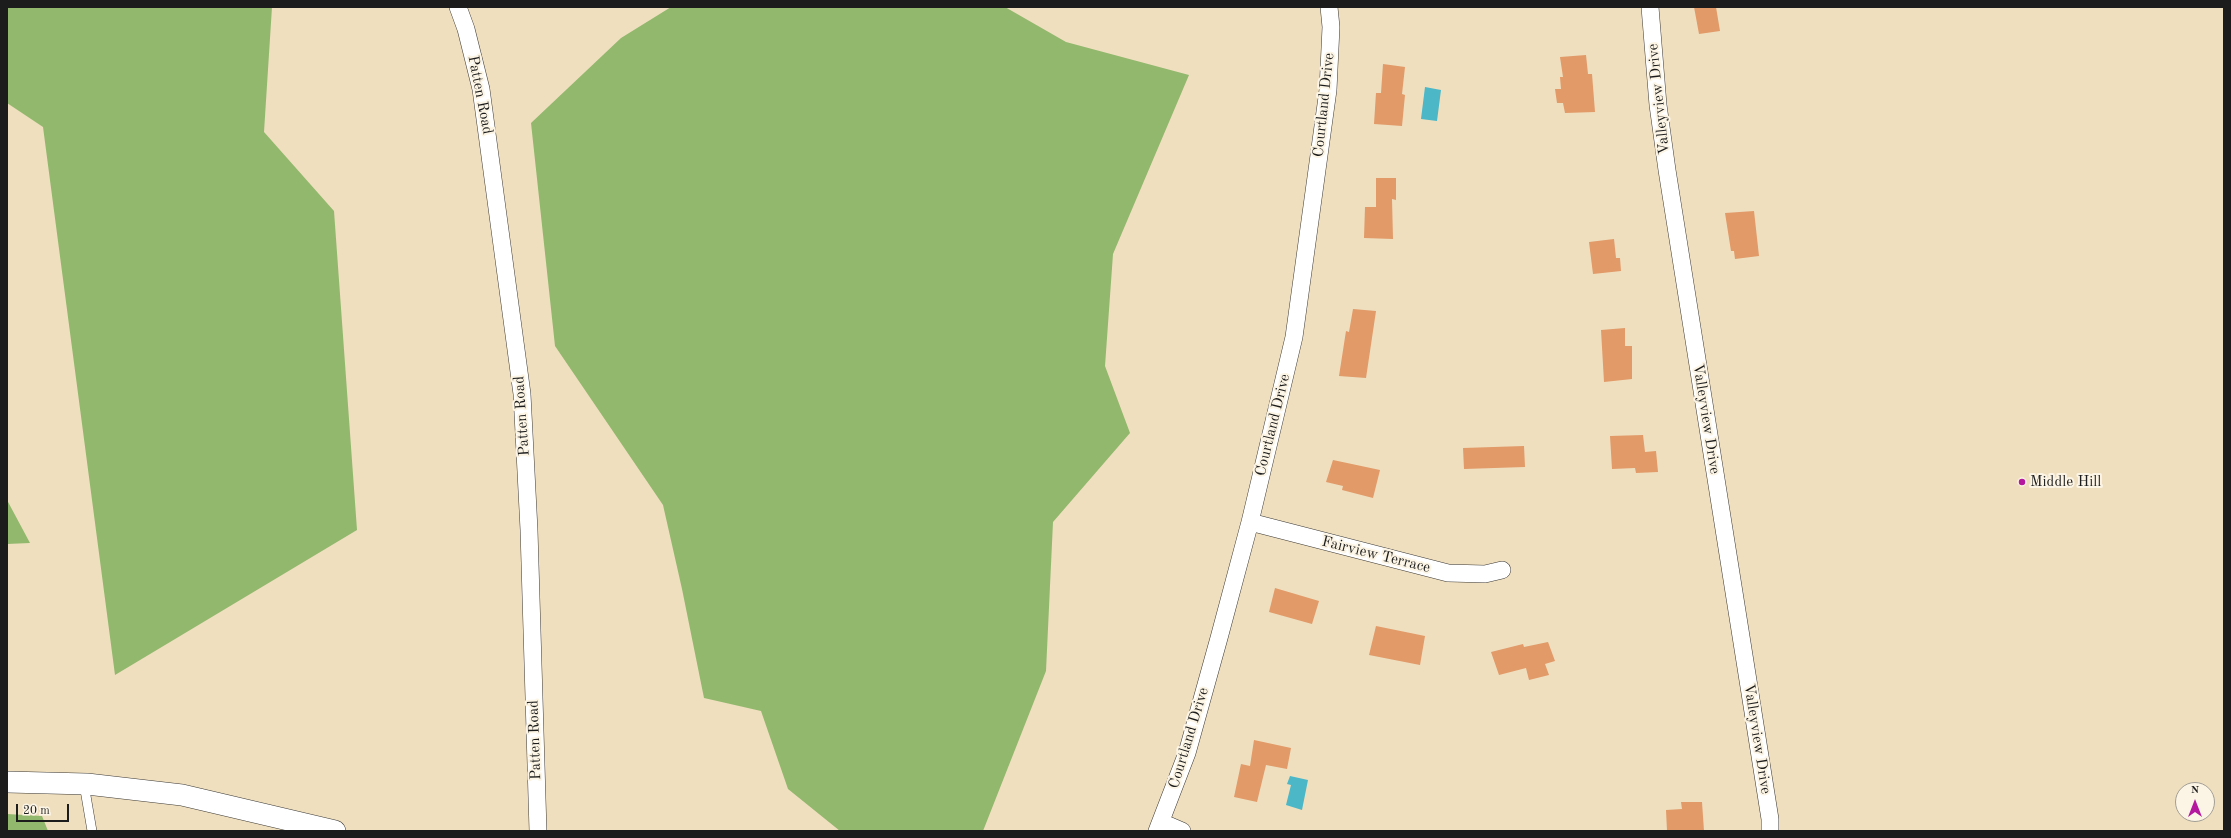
<!DOCTYPE html>
<html>
<head>
<meta charset="utf-8">
<style>
	body { margin:0 }
	#map { position:relative; width:2231px; height:838px; overflow:hidden; background:#efdfbf; font-family:"Old Standard TT",serif }
	canvas { display:block }
	.frame { position:absolute; inset:0; border:8px solid #1c1c1c; pointer-events:none }
	.north { position:absolute; left:2175px; top:782px; width:40px; height:40px; box-sizing:border-box; background:#fcf5e5; border:1px solid #a29e95; border-radius:50%; rotate:0deg; font-size:11px; font-weight:700; line-height:16px; text-align:center; color:#1c1c1c }
	.north::after { content:''; display:block; margin:auto; width:14px; height:18px; background:#b5179e; clip-path:polygon(50% 0,100% 100%,50% 72%,0 100%) }
	.scale { position:absolute; left:16px; top:804px; width:53px; height:18px; box-sizing:border-box; border:2px solid #1c1c1c; border-top:0; padding-left:5px; font-size:12px; line-height:14px; white-space:nowrap; color:#1c1c1c; -webkit-text-stroke:3px #fcf5e5; paint-order:stroke }
</style>
</head>
<body>
<div id="map">
<canvas width="2231" height="838"></canvas>
<div class="frame"></div>
<div class="north">N</div>
<div class="scale">20 m</div>
</div>
<script>
const c = document.querySelector('canvas').getContext('2d');
c.lineJoin = 'round';
function paint(path, color) {
  c.fillStyle = color;
  c.fill(path, 'evenodd');
}
function trace(path, color, width, dash) {
  c.strokeStyle = color;
  c.lineWidth = width;
  c.lineCap = dash ? 'butt' : 'round';
  c.setLineDash(dash || []);
  c.stroke(path);
}
function drawText(font, color, halo, rows, align = 'center') {
  c.font = font + ' "Old Standard TT",serif';
  c.lineWidth = 4;
  c.setLineDash([]);
  c.textBaseline = 'middle';
  c.strokeStyle = halo;
  c.fillStyle = color;
  for (const [text, x, y, turn = 0] of rows) {
    c.save();
    c.translate(x, y);
    c.rotate((+turn || 0) * Math.PI / 180);
    c.textAlign = isNaN(turn) ? turn : align;
    if (halo) c.strokeText(text, 0, 0);
    c.fillText(text, 0, 0);
    c.restore();
  }
}
const forest = new Path2D(`
	M7,7H272L264,132L334,211L357,530L115,675L43,127L7,103Z
	M671,7H1005L1066,42L1189,75L1113,254L1105,366L1130,433L1053,522L1046,671L983,831H840L788,789L761,711L704,698L682,589L663,505L555,346L531,123L621,38Z
	M7,500L30,543L7,544Z
	M7,814L42,816L48,831H7Z`);
const water = new Path2D(`
	M1425,87L1441,90L1437,121L1421,119Z
	M1290,776L1308,780L1302,810L1286,805L1291,785L1287,784Z`);
const building = new Path2D(`
	M1694,7H1716L1720,31L1699,34Z
	M1586,55L1588,74H1592L1595,112L1565,113L1563,103H1557L1555,89H1561L1560,77H1563L1560,57Z
	M1383,64L1405,67L1402,94L1405,95L1402,126L1374,124L1376,93H1381Z
	M1376,178H1396V200L1392,199L1393,239L1364,238L1365,207H1376Z
	M1754,211L1759,256L1735,259L1734,251H1731L1725,213Z
	M1614,239L1616,258H1620L1621,271L1593,274L1589,242Z
	M1353,309L1376,311L1366,378L1339,376L1346,331L1349,332Z
	M1625,328V346H1632V379L1604,382L1601,330Z
	M1643,435L1645,452L1656,451L1658,472L1636,473L1635,468L1612,469L1610,436Z
	M1524,446L1525,467L1464,469L1463,448Z
	M1333,460L1380,470L1373,498L1342,490L1343,486L1326,482Z
	M1275,588L1319,601L1312,624L1269,612Z
	M1376,626L1425,636L1420,665L1369,655Z
	M1548,642L1555,661L1545,664L1549,675L1529,680L1526,668L1499,675L1491,652L1523,644L1524,647Z
	M1254,740L1291,748L1287,769L1266,765L1257,802L1234,797L1241,764L1250,766Z
	M1681,802H1702L1704,831H1667L1666,810L1682,809Z`);
const service = new Path2D(`
	M84,784L92,831`);
const minor = new Path2D(`
	M458,7L466,29L481,89L522,394L529,530L538,831
	M1650,7L1658,105L1667,170L1770,819V831
	M1250,522L1448,573L1485,574L1502,570
	M1161,822L1182,831
	M1157,831L1187,753L1219,638L1250,522L1294,337L1328,90L1331,27L1329,7`);
const tertiary = new Path2D(`
	M7,782L87,784L182,795L335,831`);
const markers = [
	[2022,482,4,"#b5179e"]
];
const streetNames = [
	["Patten Road",480,95,79],
	["Valleyview Drive",1659,99,-96],
	["Courtland Drive",1324,105,-84],
	["Patten Road",522,416,-94],
	["Valleyview Drive",1706,419,81],
	["Courtland Drive",1273,425,-76],
	["Fairview Terrace",1376,555,14],
	["Courtland Drive",1189,738,-73],
	["Valleyview Drive",1757,739,81],
	["Patten Road",535,740,-92]
];
const poiNames = [
	["Middle Hill",2030,482]
];
paint(forest, '#92b86d');
paint(water, '#4bb7c7');
paint(building, '#e19a68');
trace(service, '#3c3934', 10);
trace(minor, '#3c3934', 18);
trace(tertiary, '#3c3934', 22);
trace(service, '#fff', 9);
trace(minor, '#fff', 17);
trace(tertiary, '#fff', 21);
for (const [x, y, r, color] of markers) {
  const dot = new Path2D();
  dot.arc(x, y, r, 0, 2 * Math.PI);
  c.fillStyle = color;
  c.fill(dot);
  trace(dot, '#fcf5e5', 1.5);
}
drawText('15px', '#1c1c1c', '#fcf5e5', streetNames);
drawText('15px', '#1c1c1c', '#fcf5e5', poiNames, 'left');
</script>
</body>
</html>
